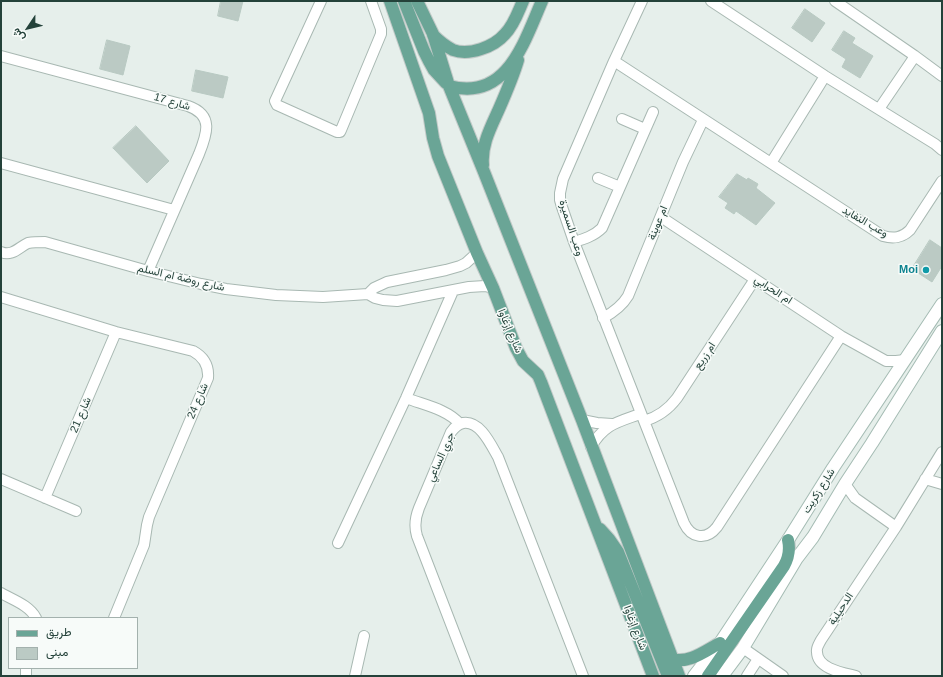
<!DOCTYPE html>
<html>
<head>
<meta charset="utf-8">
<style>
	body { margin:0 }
	#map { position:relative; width:943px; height:677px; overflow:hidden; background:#e6efeb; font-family:Helvetica,Vazirmatn,sans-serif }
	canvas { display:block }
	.frame { position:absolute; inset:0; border:2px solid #24423a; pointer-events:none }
	.legend { position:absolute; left:8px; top:617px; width:130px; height:52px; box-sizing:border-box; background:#f7fbf9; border:1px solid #a3b1ad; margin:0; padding:5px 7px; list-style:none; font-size:12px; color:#24423a }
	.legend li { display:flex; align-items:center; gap:8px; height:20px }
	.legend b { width:20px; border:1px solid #a3b1ad }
	.north { position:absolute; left:8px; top:8px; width:40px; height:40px; -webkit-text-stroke:3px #f7fbf9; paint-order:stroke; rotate:235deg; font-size:11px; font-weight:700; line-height:16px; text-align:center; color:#24423a }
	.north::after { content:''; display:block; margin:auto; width:14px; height:18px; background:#24423a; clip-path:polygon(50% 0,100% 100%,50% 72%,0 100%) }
</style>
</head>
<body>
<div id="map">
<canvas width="943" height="677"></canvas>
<div class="frame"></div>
<ul class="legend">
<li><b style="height:5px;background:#6aa596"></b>طريق</li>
<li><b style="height:11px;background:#bbcac4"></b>مبنى</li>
</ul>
<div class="north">ش</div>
</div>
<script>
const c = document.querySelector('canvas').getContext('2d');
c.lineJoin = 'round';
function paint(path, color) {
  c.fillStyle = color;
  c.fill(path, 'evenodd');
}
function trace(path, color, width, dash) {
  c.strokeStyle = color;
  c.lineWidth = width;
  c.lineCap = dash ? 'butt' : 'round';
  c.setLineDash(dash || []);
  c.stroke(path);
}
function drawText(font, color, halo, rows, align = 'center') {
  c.font = font + ' Helvetica,Vazirmatn,sans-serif';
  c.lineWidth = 3;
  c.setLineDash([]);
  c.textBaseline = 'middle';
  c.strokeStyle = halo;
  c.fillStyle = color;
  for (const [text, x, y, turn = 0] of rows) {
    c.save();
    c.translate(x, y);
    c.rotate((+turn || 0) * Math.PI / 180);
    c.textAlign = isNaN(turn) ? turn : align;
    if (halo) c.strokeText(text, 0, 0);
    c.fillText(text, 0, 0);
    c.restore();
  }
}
const building = new Path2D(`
	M221,1H243L238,21L218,16Z
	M805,9L825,23L812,42L792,28Z
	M844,31L855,38L852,43L873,56L860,78L842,67L846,59L832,50Z
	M107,40L130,46L123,75L100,69Z
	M196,70L228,77L223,98L192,91Z
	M136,126L169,161L147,183L113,148Z
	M737,174L747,180L748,178L758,184L756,188L775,203L756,225L736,211L734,214L725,208L728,203L719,197Z
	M930,240L942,248V266L932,282L912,269Z`);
const minor = new Path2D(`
	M321,1L275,101L277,105L337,132H340L341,130L381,34V29L371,1
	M642,1L614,61L563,179L560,193V200L562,207L574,242L684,523C691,538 706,541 717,527L841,336
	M711,1L825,76L935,144L942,150
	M835,1L915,56L942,76
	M1,56L188,106C214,115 207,134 199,154L148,271
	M614,61L883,236C894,239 902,238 910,230L942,181
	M879,109L915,56
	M622,119L645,129
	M1,163L174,210
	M771,163L825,76
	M598,178L620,187
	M661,217L841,336L886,361H896L905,360
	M574,242C584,239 594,236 602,228L653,112
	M1,252C12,257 19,247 28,243C34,242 40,242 45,242L148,271L201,284L226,289L276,295L323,297L368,294L375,298L383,300L397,301L469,287L485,286L493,288
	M368,294L374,288L387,282L446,270L460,266L466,263L477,253
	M1,297L116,332L193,351C204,357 209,366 208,378L149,517L147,525L144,545L114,618
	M603,318C614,312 622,306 628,296L683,162L703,120
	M406,398C424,405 447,409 460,424
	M582,420L597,423L612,424
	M644,421C658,417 668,410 677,398L755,279
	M591,447C604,424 618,422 640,414
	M1,479L76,511
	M925,479L942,484
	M845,484L855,498L896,527
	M45,498L116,332
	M338,543L406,398L453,291
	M1,593C13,600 29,605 36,618
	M743,648L783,676
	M26,668V676
	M355,676L364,636
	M471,676L417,536C414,526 415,518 419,508L451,432C454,428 458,424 463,423C480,420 491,445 498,457L583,676
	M747,676L758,659
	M856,676C844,673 817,669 817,652C816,648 819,644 821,640L896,527L942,452`);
const secondary = new Path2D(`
	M694,676L720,643L788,540L833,468L942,304
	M722,676L743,648L797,558L813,537L845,484L872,443L942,331`);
const primary = new Path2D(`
	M390,1L429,113L433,138L438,156L477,253L493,288L516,348L523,361L538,375L541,382L653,676
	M404,1L424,51L429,61L434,70L446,83
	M417,1L433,34L449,86L484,172L582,420L679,676
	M433,35C439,41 445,46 453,50C469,56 494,47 505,34C514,25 518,12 523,1
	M449,86C507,102 524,42 542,1
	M483,165C481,145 491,127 499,109C506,93 513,77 518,60
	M600,529L609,539L618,552L668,676
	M672,659C689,664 705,651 720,643
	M708,676L784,566C789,557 790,549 788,540`);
const markers = [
	[926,270,4,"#0f9aa8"]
];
const streetNames = [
	["شارع 17",172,102,16],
	["وعب النفايد",865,222,30],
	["ام عوينة",658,223,-68],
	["وعب السميرة",571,228,72],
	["شارع روضة ام السلم",181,278,13],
	["ام الحرابي",773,290,33],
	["شارع إزغاوا",510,331,67],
	["ام زريع",705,356,-57],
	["شارع 24",198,401,-67],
	["شارع 21",81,415,-67],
	["جري الساعي",441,457,-66],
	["شارع زكريت",819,491,-58],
	["الدحيلية",841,609,-57],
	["شارع إزغاوا",635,628,69]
];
const cultureNames = [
	["Moi",918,270]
];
paint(building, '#bbcac4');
trace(building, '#b8c9c2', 1);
trace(minor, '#a8b8b2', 12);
trace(secondary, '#a4bbb3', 14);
trace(primary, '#c2cac8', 14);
trace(minor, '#fff', 10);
trace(secondary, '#fff', 12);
trace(primary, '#6aa596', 12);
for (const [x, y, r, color] of markers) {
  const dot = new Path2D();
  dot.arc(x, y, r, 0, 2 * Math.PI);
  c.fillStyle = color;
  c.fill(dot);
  trace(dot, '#f7fbf9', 1.5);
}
drawText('11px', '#24423a', '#f7fbf9', streetNames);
drawText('bold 11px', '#0d838f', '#f7fbf9', cultureNames, 'right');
</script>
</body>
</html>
